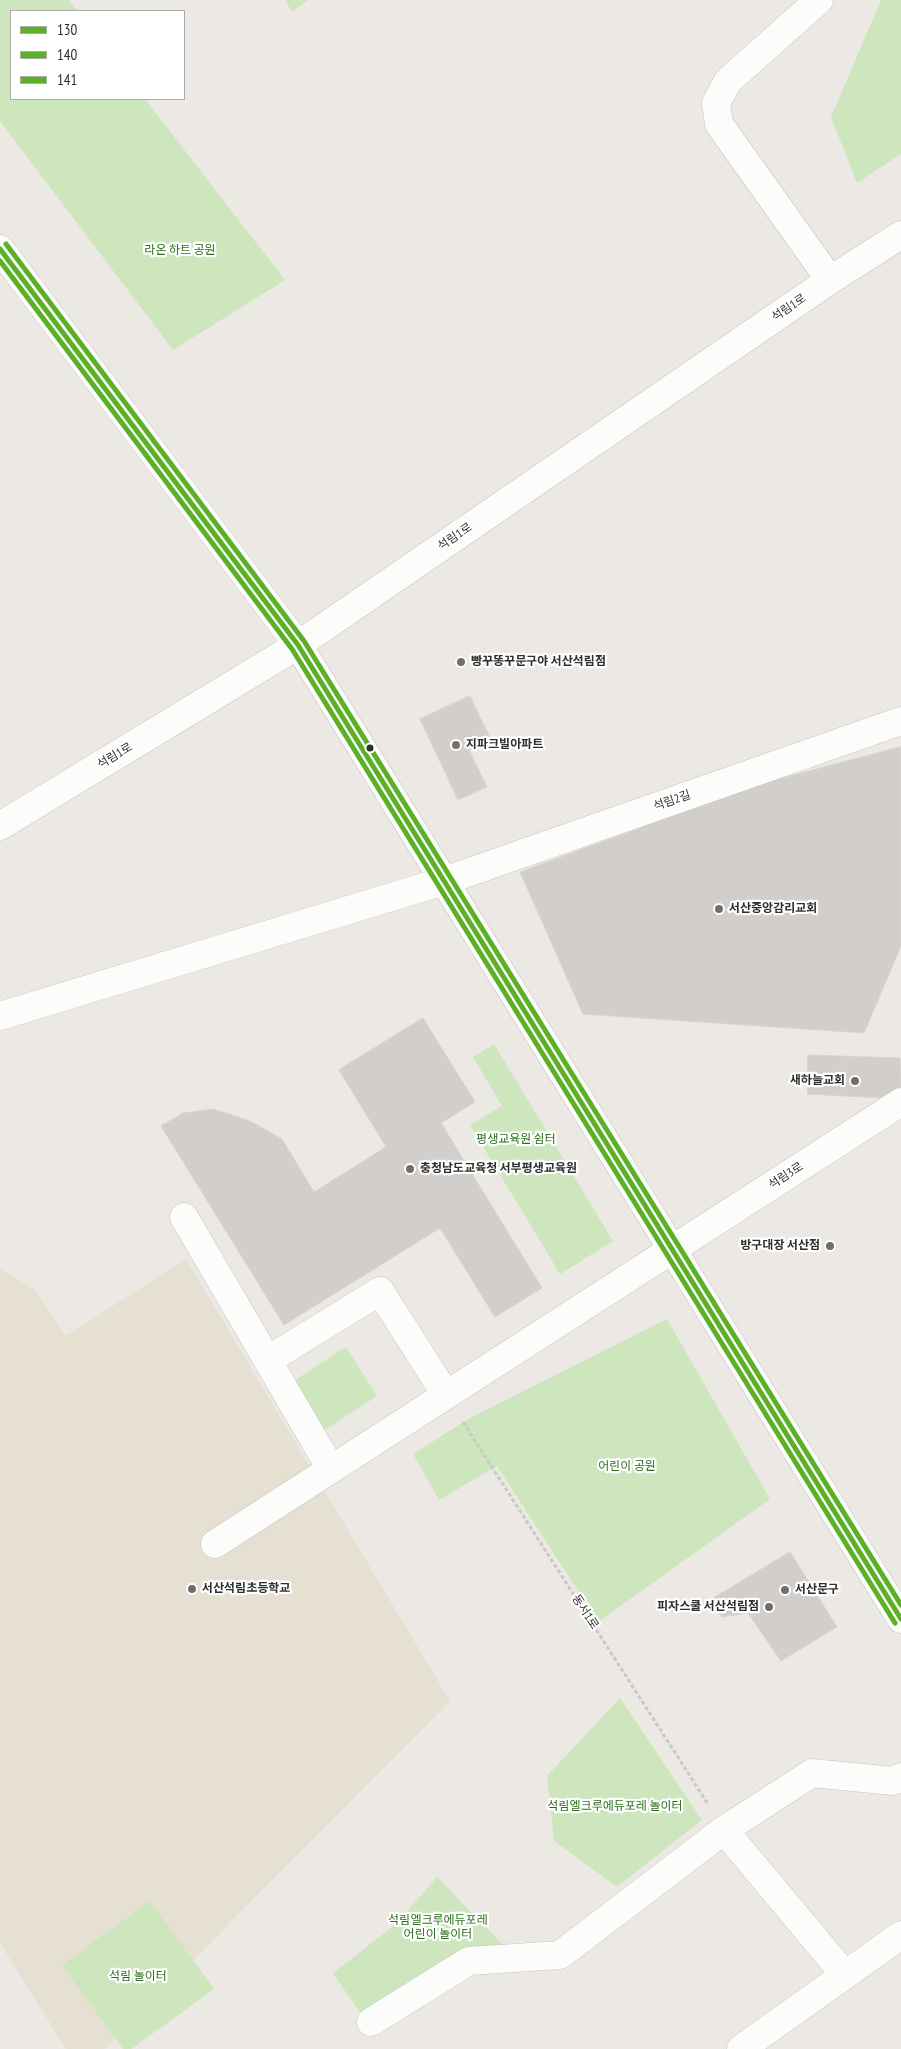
<!DOCTYPE html>
<html>
<head>
<meta charset="utf-8">
<style>
	body { margin:0 }
	#map { position:relative; width:901px; height:2049px; overflow:hidden; background:#ece8e4; font-family:"PT Sans Narrow",sans-serif }
	canvas { display:block }
	.legend { position:absolute; left:10px; top:10px; width:175px; height:90px; box-sizing:border-box; background:#fff; border:1px solid #ababab; margin:0; padding:6px 9px; list-style:none; font-size:15px; color:#2e2e2e }
	.legend li { display:flex; align-items:center; gap:10px; height:25px }
	.legend b { width:25px; border:1px solid #ababab }
</style>
</head>
<body>
<div id="map">
<canvas width="901" height="2049"></canvas>
<ul class="legend">
<li><b style="height:6px;background:#5bb025"></b>130</li>
<li><b style="height:6px;background:#5bb025"></b>140</li>
<li><b style="height:6px;background:#5bb025"></b>141</li>
</ul>
</div>
<script>
const c = document.querySelector('canvas').getContext('2d');
c.lineJoin = 'round';
function paint(path, color) {
  c.fillStyle = color;
  c.fill(path, 'evenodd');
}
function trace(path, color, width, dash) {
  c.strokeStyle = color;
  c.lineWidth = width;
  c.lineCap = dash ? 'butt' : 'round';
  c.setLineDash(dash || []);
  c.stroke(path);
}
function drawText(font, color, halo, rows, align = 'center') {
  c.font = font + ' "PT Sans Narrow","Noto Sans KR",sans-serif';
  c.lineWidth = 4.5;
  c.setLineDash([]);
  c.textBaseline = 'middle';
  c.strokeStyle = halo;
  c.fillStyle = color;
  for (const [text, x, y, turn = 0] of rows) {
    c.save();
    c.translate(x, y);
    c.rotate((+turn || 0) * Math.PI / 180);
    c.textAlign = isNaN(turn) ? turn : align;
    if (halo) c.strokeText(text, 0, 0);
    c.fillText(text, 0, 0);
    c.restore();
  }
}
const education = new Path2D(`
	M186,1259L450,1701L105,2049H66L0,1943V1269L35,1290L66,1336Z`);
const green = new Path2D(`
	M0,0H69L78,11H11V99H145L285,280L173,350L0,121Z
	M285,0H308L292,12Z
	M881,0H901V154L857,183L831,117Z
	M494,1044L613,1241L560,1274L470,1125L502,1106L473,1057Z
	M667,1319L770,1499L598,1622L497,1466L439,1500L413,1454L470,1418Z
	M346,1347L377,1396L323,1431L292,1382Z
	M620,1698L702,1820L617,1887L554,1841L547,1776Z
	M437,1877L507,1949L365,2020L333,1973L396,1924Z
	M150,1901L214,1989L131,2049H123L62,1965Z`);
const building = new Path2D(`
	M470,696L491,740L469,750L487,787L458,800L420,719Z
	M901,747V946L864,1033L583,1014L520,872L760,784Z
	M423,1018L475,1102L441,1123L542,1288L495,1317L440,1228L284,1325L161,1126L183,1113L213,1109L250,1121L282,1139L314,1192L386,1147L339,1070Z
	M808,1055L900,1058L901,1099L808,1094Z
	M790,1552L837,1627L781,1661L748,1613L722,1617L709,1601Z`);
const path = new Path2D(`
	M463,1422L708,1804`);
const minor = new Path2D(`
	M819,0L728,81L716,103L719,124L830,280
	M0,249L298,645L901,1619
	M0,826L298,645L830,280L901,235
	M0,1016L444,881L901,721
	M184,1217L331,1469
	M268,1360L380,1291L446,1395
	M215,1544L901,1102
	M724,1830L845,1975
	M371,2022L469,1961L560,1955L724,1830L812,1773L893,1781L901,1777
	M741,2049L901,1935`);
const bus1 = new Path2D(`
	M0,249L298,645L901,1619`);
const bus2 = new Path2D(`
	M0,261L292,649L895,1623`);
const bus3 = new Path2D(`
	M6,244L304,641L901,1605`);
const markers = [
	[461,662,5,"#706f6e"],
	[456,745,5,"#706f6e"],
	[370,748,4.5,"#2e2e2e"],
	[719,909,5,"#706f6e"],
	[855,1081,5,"#706f6e"],
	[410,1169,5,"#706f6e"],
	[830,1246,5,"#706f6e"],
	[192,1589,5,"#706f6e"],
	[785,1590,5,"#706f6e"],
	[769,1607,5,"#706f6e"]
];
const parkNames = [
	["라온 하트 공원",180,251],
	["평생교육원 쉼터",516,1140],
	["어린이 공원",627,1467],
	["석림엘크루에듀포레 놀이터",615,1807],
	["석림엘크루에듀포레",438,1921],
	["어린이 놀이터",438,1935],
	["석림 놀이터",138,1977]
];
const streetNames = [
	["석림1로",789,308,-34],
	["석림1로",455,537,-34],
	["석림1로",115,756,-31],
	["석림2길",672,801,-19],
	["석림3로",786,1176,-33],
	["동서1로",585,1612,57]
];
const poiNames = [
	["빵꾸똥꾸문구야 서산석림점",471,662],
	["지파크빌아파트",466,745],
	["서산중앙감리교회",729,909],
	["새하늘교회",845,1081,"right"],
	["충청남도교육청 서부평생교육원",420,1169],
	["방구대장 서산점",820,1246,"right"],
	["서산석림초등학교",202,1589],
	["서산문구",795,1590],
	["피자스쿨 서산석림점",759,1607,"right"]
];
paint(education, '#e6e0d3');
paint(green, '#cee6be');
paint(building, '#d1cecb');
trace(building, '#d7d4d0', 1);
trace(minor, '#c5c4c5', 29);
trace(path, '#c9c9c8', 3, [4, 2.5]);
trace(minor, '#fcfcfb', 28);
trace(bus1, '#5bb025', 5);
trace(bus2, '#5bb025', 5);
trace(bus3, '#5bb025', 5);
for (const [x, y, r, color] of markers) {
  const dot = new Path2D();
  dot.arc(x, y, r, 0, 2 * Math.PI);
  c.fillStyle = color;
  c.fill(dot);
  trace(dot, '#fff', 2);
}
drawText('12px', '#2c6e1b', '#fff', parkNames);
drawText('12px', '#2e2e2e', '#fff', streetNames);
drawText('bold 12px', '#2e2e2e', '#fff', poiNames, 'left');
</script>
</body>
</html>
